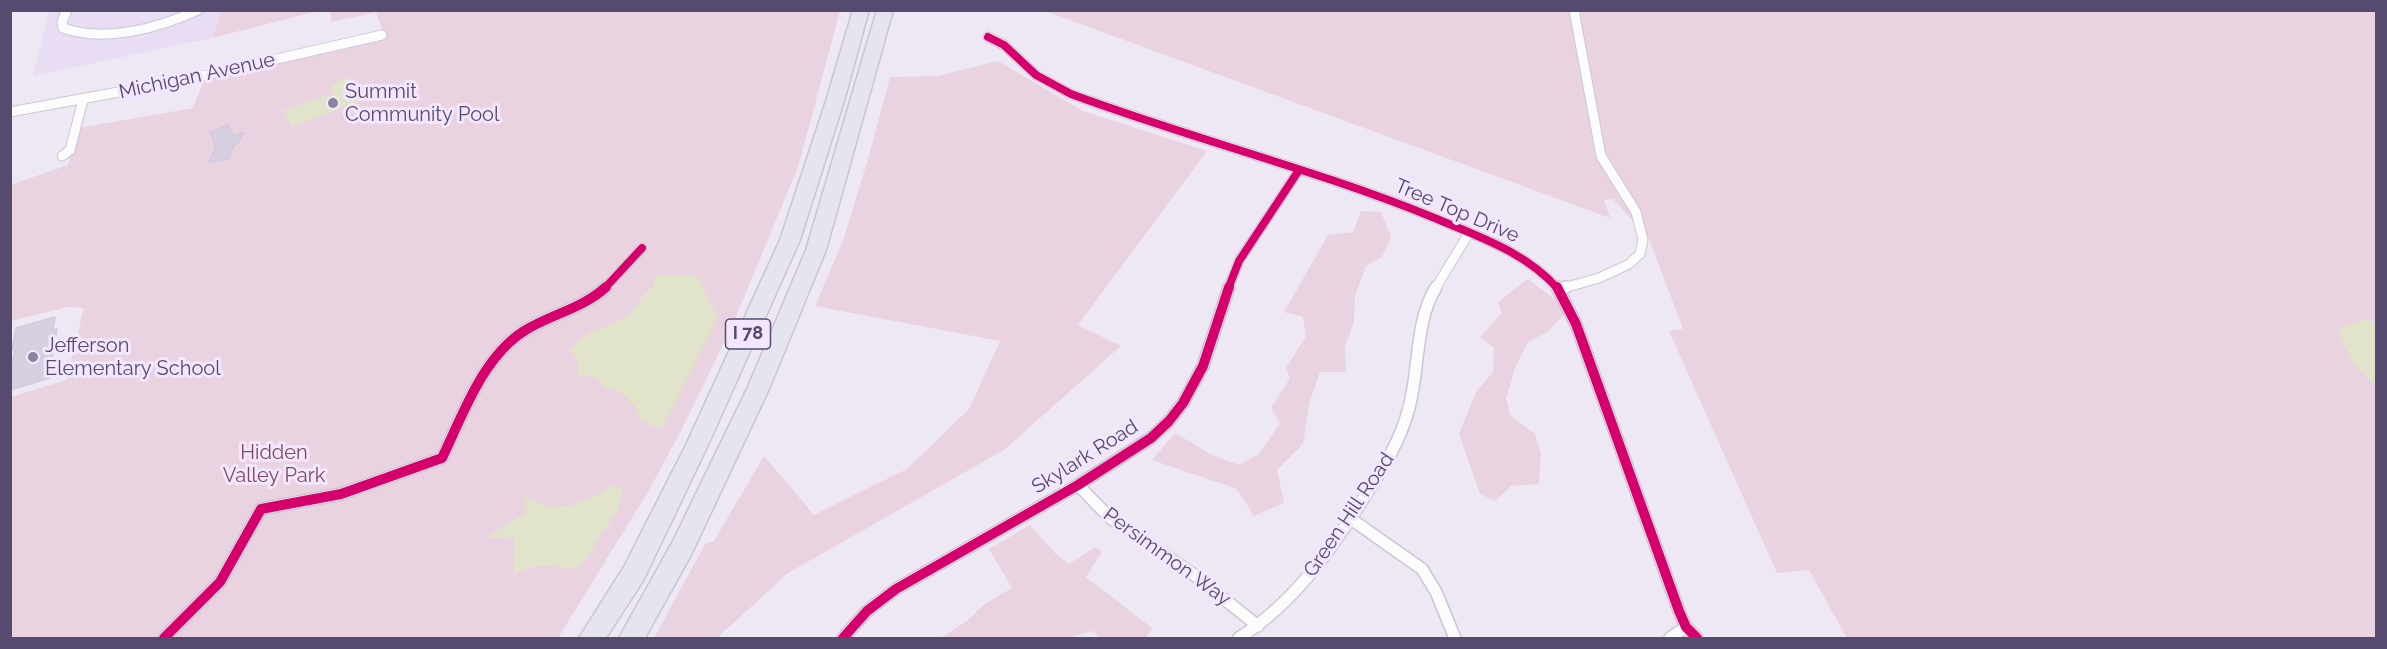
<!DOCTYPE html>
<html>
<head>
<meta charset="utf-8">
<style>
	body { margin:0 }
	#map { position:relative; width:2387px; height:649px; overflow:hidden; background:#eee8f4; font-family:Raleway,sans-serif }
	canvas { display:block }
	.frame { position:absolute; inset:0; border:12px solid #564b6e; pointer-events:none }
</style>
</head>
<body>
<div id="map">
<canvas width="2387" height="649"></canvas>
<div class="frame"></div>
</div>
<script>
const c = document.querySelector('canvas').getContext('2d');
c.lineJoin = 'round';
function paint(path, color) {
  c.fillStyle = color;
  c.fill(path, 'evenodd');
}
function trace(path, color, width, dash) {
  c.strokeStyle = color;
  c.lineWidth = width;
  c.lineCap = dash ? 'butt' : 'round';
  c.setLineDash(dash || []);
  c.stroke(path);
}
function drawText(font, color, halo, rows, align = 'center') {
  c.font = font + ' Raleway,sans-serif';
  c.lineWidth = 6;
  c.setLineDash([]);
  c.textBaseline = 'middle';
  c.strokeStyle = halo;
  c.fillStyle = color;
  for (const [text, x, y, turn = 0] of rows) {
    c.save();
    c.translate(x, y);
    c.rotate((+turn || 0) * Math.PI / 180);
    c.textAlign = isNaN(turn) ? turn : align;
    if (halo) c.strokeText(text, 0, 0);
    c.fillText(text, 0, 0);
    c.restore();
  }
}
const residential = new Path2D(`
	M49,11H222L212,38L33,76Z`);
const green = new Path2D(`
	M222,11V10L318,11L212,38Z
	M331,11H840L798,167L732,326L682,429L648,492L558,638H11V397L66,380L84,308L68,307L11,321L10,185L68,165L79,128L193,108L204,80L384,36L376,12L331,22Z
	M1045,11H2376V638H1847L1809,570L1777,573L1669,331L1683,329L1649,239L1613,199L1604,200L1610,218Z
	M998,61L1083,111L1207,151L1078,325L1121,346L1004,450L788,573L717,638H654L705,544L714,541L764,456L814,515L907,469L969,409L1000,341L815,306L844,238L868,159L890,77L938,76Z
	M1361,211L1381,212L1391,237L1382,257L1366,266L1355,296L1354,322L1345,347L1346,372H1320L1309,404L1303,444L1277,470L1284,503L1254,516L1237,489L1152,460L1175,433L1212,455L1239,465L1259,454L1280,423L1271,408L1290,378L1286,368L1306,336L1303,317L1284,312L1328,235L1353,232Z
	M1528,279L1568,310L1549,331L1528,342L1515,368L1506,399L1511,416L1535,434L1541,453L1539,484L1511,486L1495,501L1480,494L1459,434L1476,392L1493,372L1494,348L1480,337L1502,313L1498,302Z
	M1030,525L1056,554L1069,564L1095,547L1102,552L1086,577L1152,628L1146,638H1102L1092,631L1068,638H941L967,621L983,605L1012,588L989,549Z`);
const water = new Path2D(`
	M350,77L364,100L292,127L283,111L334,93L330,85Z
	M655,276H697L718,317L662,429L641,421L634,405L621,393L604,387L595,377L579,375L576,357L570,350C590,325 607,331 629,314C636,309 639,301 644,295C651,288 655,286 655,276Z
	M2361,320L2376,321V387L2355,365L2339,337L2341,328Z
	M615,485L622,488L619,508L580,568L535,566L514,574L515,537L485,538L525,513L524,497C563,516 580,504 615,485Z`);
const building = new Path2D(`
	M227,125L234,136L244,132L238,144L234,145L228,159L209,162L216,147L210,132Z
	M55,317L53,330L57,329L51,364L56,363L53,377L10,390V370L15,350H12L16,328Z`);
const streetFar1 = new Path2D(`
	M67,10L62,22L63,28C105,43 159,28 198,10
	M988,37L1004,45L1036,75L1071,94C1192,139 1318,170 1437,219C1480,237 1527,253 1558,289
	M10,112L189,79L382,35
	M62,156L70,150L83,100
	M604,289L642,248
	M1228,289L1239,261L1299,170
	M1435,289L1469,233
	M1560,289L1599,278L1629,264L1640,254L1643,240L1636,212L1601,156L1574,10`);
const street = new Path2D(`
	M1557,287L1576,324L1679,611L1686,627L1697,638
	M1559,289L1566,287
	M1078,485L1109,517L1193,574L1258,626
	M1351,519L1422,569L1436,592L1455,638
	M164,638L220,582L261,509L341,494L442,458C463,415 482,358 524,331C551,314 582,309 606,287
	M843,638L867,611L896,589L1078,485L1151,438L1169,421L1183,403L1203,366L1229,287
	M1239,638C1295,602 1330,551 1365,496C1382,469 1400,442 1408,411C1420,372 1414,323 1436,287
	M1670,638L1686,627`);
const highway = new Path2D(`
	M853,10H869L844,101L800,240L708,445L643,581L606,638H579L625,565L686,445L780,240L826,101Z
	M877,10H893L826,250L769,389L691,555L645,638H619L673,541L747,389L806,250Z`);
const cyclewayFar1 = new Path2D(`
	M988,37L1004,45L1036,75L1071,94C1192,139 1318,170 1437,219C1480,237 1527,253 1558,289
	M604,289L642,248
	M1228,289L1239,261L1299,170`);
const cycleway = new Path2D(`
	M1557,287L1576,324L1679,611L1686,627L1697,638
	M164,638L220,582L261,509L341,494L442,458C463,415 482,358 524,331C551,314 582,309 606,287
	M843,638L867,611L896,589L1078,485L1151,438L1169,421L1183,403L1203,366L1229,287`);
const markers = [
	[333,103,6,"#8b829d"],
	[33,357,6,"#8b829d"]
];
const shields = [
	[748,334,45]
];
const shieldNames = [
	["I 78",748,334]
];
const streetNames = [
	["Michigan Avenue",197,76,-12],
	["Tree Top Drive",1457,211,23],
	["Skylark Road",1085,457,-32],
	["Green Hill Road",1349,515,-56],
	["Persimmon Way",1167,557,36]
];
const poiNames = [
	["Summit",345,92],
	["Community Pool",345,115],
	["Jefferson",45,346],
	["Elementary School",45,369]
];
const parkNames = [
	["Hidden",274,453],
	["Valley Park",274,476]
];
paint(residential, '#e8ddf3');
paint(green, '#e9d3e1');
paint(water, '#e2e3cb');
paint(building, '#d7d0e0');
trace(building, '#d1cadc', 1.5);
trace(streetFar1, '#ccc6d5', 11);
trace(street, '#ccc6d5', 14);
trace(highway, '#cac5d3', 3);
trace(streetFar1, '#fcfcfd', 9);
trace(street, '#fcfcfd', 11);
paint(highway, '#e6e4ef');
trace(cyclewayFar1, '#d6006c', 8);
trace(cycleway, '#d6006c', 10);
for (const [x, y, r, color] of markers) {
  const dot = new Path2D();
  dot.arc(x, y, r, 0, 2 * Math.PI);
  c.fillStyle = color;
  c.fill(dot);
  trace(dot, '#f3e7fd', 2);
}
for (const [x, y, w] of shields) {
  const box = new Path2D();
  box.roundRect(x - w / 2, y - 15, w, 30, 4.5);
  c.fillStyle = '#f3e7fd';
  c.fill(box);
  trace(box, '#564b6e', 1.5);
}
drawText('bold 18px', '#564b6e', null, shieldNames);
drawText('20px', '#564b6e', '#f3e7fd', streetNames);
drawText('20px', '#564b6e', '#f3e7fd', poiNames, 'left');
drawText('20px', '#7e4a5c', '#f3e7fd', parkNames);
</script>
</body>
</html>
